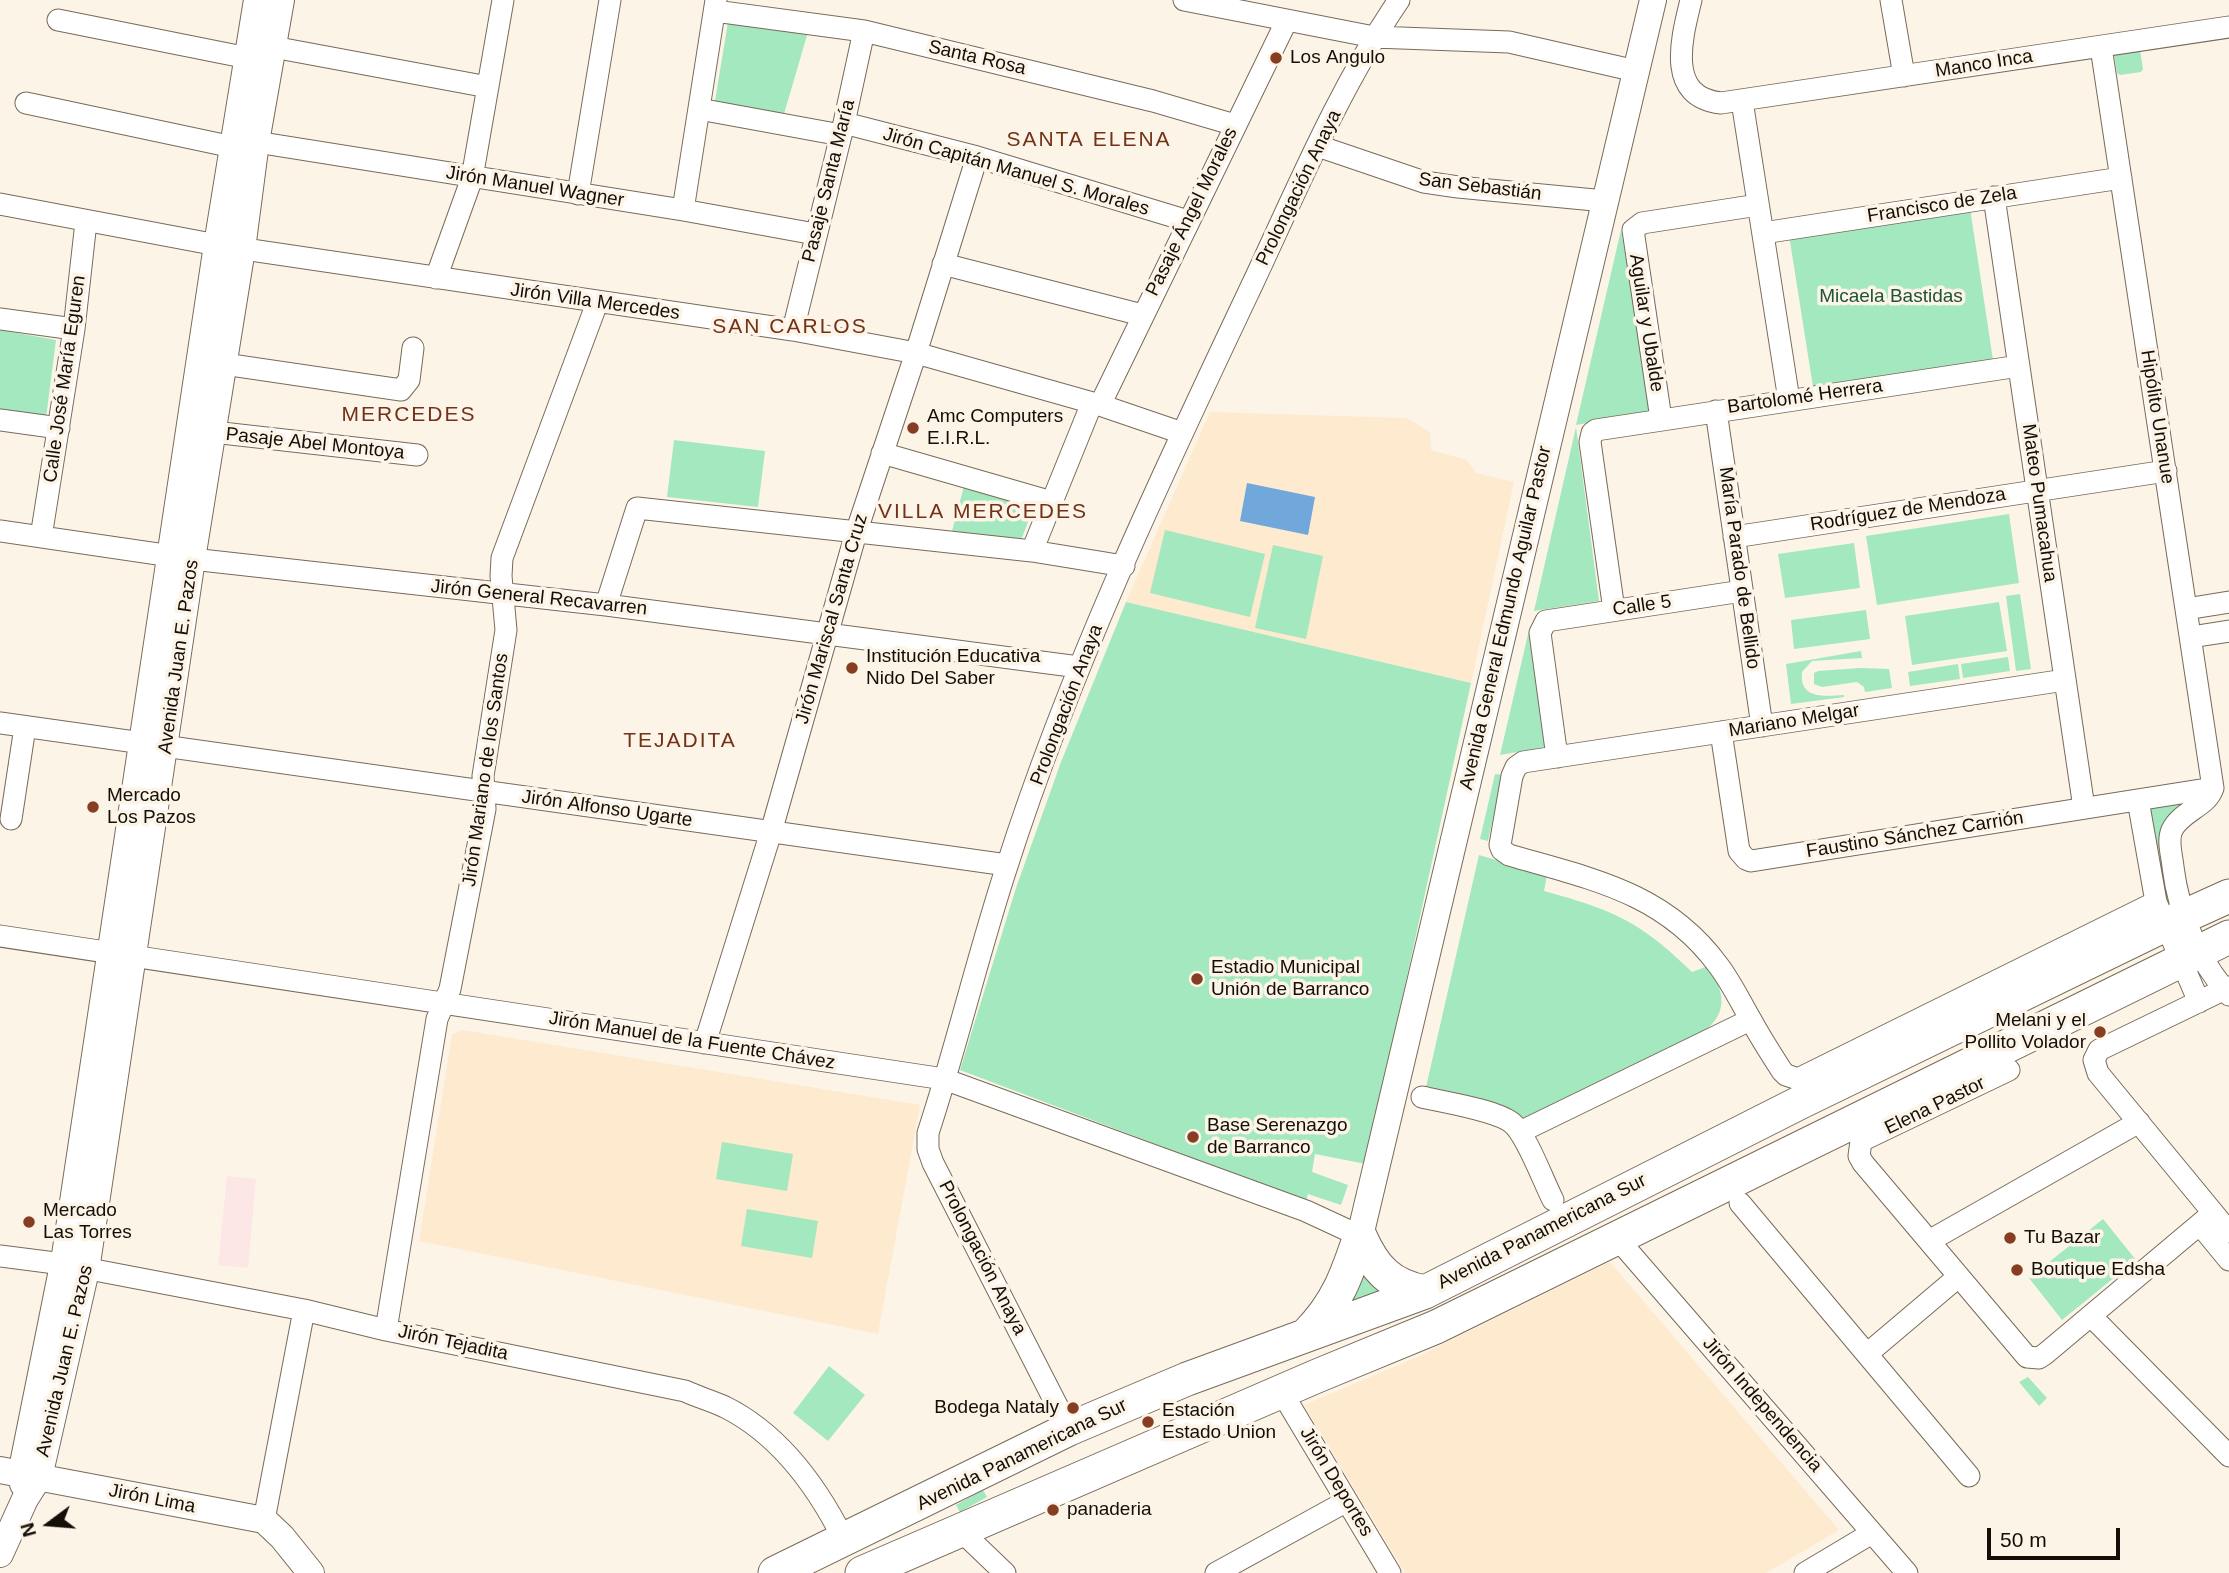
<!DOCTYPE html>
<html>
<head>
<meta charset="utf-8">
<style>
	body { margin:0 }
	#map { position:relative; width:2229px; height:1573px; overflow:hidden; background:#fdf4e8; font-family:Arial,sans-serif }
	canvas { display:block }
	.north { position:absolute; left:14px; top:1489px; width:70px; height:70px; -webkit-text-stroke:5px #fdf4e8; paint-order:stroke; rotate:254deg; font-size:19px; font-weight:700; line-height:28px; text-align:center; color:#130e07 }
	.north::after { content:''; display:block; margin:auto; width:24px; height:32px; background:#130e07; clip-path:polygon(50% 0,100% 100%,50% 72%,0 100%) }
	.scale { position:absolute; left:1987px; top:1528px; width:133px; height:32px; box-sizing:border-box; border:4px solid #130e07; border-top:0; padding-left:9px; font-size:21px; line-height:24px; white-space:nowrap; color:#130e07; -webkit-text-stroke:5px #fdf4e8; paint-order:stroke }
</style>
</head>
<body>
<div id="map">
<canvas width="2229" height="1573"></canvas>
<div class="north">N</div>
<div class="scale">50 m</div>
</div>
<script>
const c = document.querySelector('canvas').getContext('2d');
c.lineJoin = 'round';
function paint(path, color) {
  c.fillStyle = color;
  c.fill(path, 'evenodd');
}
function trace(path, color, width, dash) {
  c.strokeStyle = color;
  c.lineWidth = width;
  c.lineCap = dash ? 'butt' : 'round';
  c.setLineDash(dash || []);
  c.stroke(path);
}
function drawText(font, color, halo, rows, align = 'center') {
  c.font = font + ' Arial,sans-serif';
  c.lineWidth = 7;
  c.setLineDash([]);
  c.textBaseline = 'middle';
  c.strokeStyle = halo;
  c.fillStyle = color;
  for (const [text, x, y, turn = 0] of rows) {
    c.save();
    c.translate(x, y);
    c.rotate((+turn || 0) * Math.PI / 180);
    c.textAlign = isNaN(turn) ? turn : align;
    if (halo) c.strokeText(text, 0, 0);
    c.fillText(text, 0, 0);
    c.restore();
  }
}
const built = new Path2D(`
	M1210,412L1407,418L1430,432L1431,450L1467,460L1476,473L1514,482L1471,683L1126,602Z
	M463,1030L920,1105L878,1334L419,1241L452,1034Z
	M1610,1262L1839,1530L1766,1573H1405L1304,1405L1417,1357Z`);
const industrial = new Path2D(`
	M227,1176L256,1179L248,1268L218,1265Z`);
const green = new Path2D(`
	M728,22L808,32L784,114L715,101Z
	M2140,50L2143,69L2141,72L2120,75L2117,73L2114,54Z
	M1970,208L1993,360L1813,387L1789,235Z
	M1621,230L1653,412L1576,425Z
	M0,330L56,340L46,418L0,409Z
	M1576,427L1599,601L1534,611Z
	M674,440L765,451L758,507L667,497Z
	M964,486L1034,506L1019,546L951,535Z
	M2009,514L2019,583L1877,605L1866,536Z
	M1165,530L1265,554L1250,617L1150,593Z
	M1854,543L1860,588L1785,598L1778,554Z
	M1273,545L1323,556L1306,639L1255,628Z
	M2020,594L2031,669L2016,671L2006,596Z
	M1126,602L1471,683L1366,1164L1315,1154L1312,1172L1348,1185L1341,1205L1308,1194L1306,1201L960,1070L1016,888L1061,762Z
	M1999,602L2007,651L1912,665L1905,616Z
	M1866,610L1870,639L1794,649L1791,620Z
	M1529,630L1545,747L1500,755Z
	M1861,651L1862,658L1812,661L1802,672C1799,700 1825,696 1844,695V697L1791,704L1786,664Z
	M2008,657L2010,671L1963,678L1961,664Z
	M1958,664L1960,679L1910,686L1908,672Z
	M1860,668L1889,669L1892,688L1865,692L1864,687L1857,682L1822,687L1814,684V673L1818,671Z
	M1495,774L1502,775L1488,841L1480,839Z
	M2188,802L2163,848L2154,850L2150,808Z
	M1479,855L1547,875L1544,891C1613,910 1640,921 1692,972L1708,966C1722,988 1730,1009 1707,1029L1521,1120L1493,1103L1426,1087Z
	M722,1142L793,1154L787,1191L716,1179Z
	M747,1209L818,1221L812,1258L741,1246Z
	M2103,1219L2136,1260L2062,1320L2029,1278Z
	M1357,1269L1389,1292L1345,1312Z
	M829,1366L865,1395L828,1441L793,1413Z
	M2028,1377L2047,1398L2039,1406L2019,1382Z
	M983,1490L987,1497L960,1512L956,1505Z`);
const water = new Path2D(`
	M1247,483L1315,497L1308,535L1240,521Z`);
const minor = new Path2D(`
	M1184,0L1374,37L1509,42L1636,71
	M1691,0C1682,37 1665,97 1721,103L2229,27
	M1891,0L1904,76
	M715,11L864,31L1153,101L1235,125
	M58,20L248,58
	M273,47L488,87
	M2101,47L2213,788
	M1742,101L1789,400
	M26,103L233,147
	M699,109L841,135
	M844,123L977,157L1188,221
	M256,142L683,210L815,234
	M1318,146L1424,182L1458,187L1605,201
	M578,194L610,0
	M1994,197L2084,808
	M0,204L217,245L793,330L916,353L1100,405L1182,433
	M683,210L716,0
	M1763,233L2121,178
	M943,264L1142,315
	M436,278L472,178L503,0
	M0,319L74,329
	M793,330L844,123L864,31
	M224,364L401,390L409,380L413,348
	M1100,405L1287,20
	M1716,411L1762,726
	M1661,419L1633,230L1642,223L1758,205
	M0,420L59,428
	M213,432L417,455
	M882,453L1052,502
	M0,531L192,559L606,605L1079,667
	M41,537L74,329L86,222
	M1734,537L2166,471
	M1032,551L1092,403
	M606,605L637,508L1032,551L1124,566
	M2186,609L2229,602
	M1614,610L1590,442L1592,433L1596,430L2019,366
	M2191,637L2229,631
	M2065,680L1523,762L1516,767L1512,776L1500,845L1502,850L1509,855C1591,879 1664,892 1718,965C1731,982 1740,1001 1751,1020C1760,1037 1771,1054 1782,1071L1786,1075L1798,1079L2156,902
	M0,723L1007,865
	M1721,732L1739,851L1746,859L1751,861L2213,788
	M1557,757L1540,633L1546,621L1742,591
	M2213,788C2207,807 2181,811 2172,830C2167,841 2172,855 2173,867C2179,914 2198,960 2229,995
	M2138,800L2156,902L2199,1002
	M11,819L25,727
	M0,936L944,1079L1306,1211L1360,1236
	M2229,987L2099,1050L2094,1060L2098,1073L2229,1232
	M705,1043L771,832L856,533L916,353L977,157
	M2009,1070L1861,1141L1859,1156L1863,1163L2027,1357L2039,1358L2045,1354L2213,1213
	M1422,1097C1443,1102 1496,1110 1512,1123C1527,1135 1543,1181 1553,1200
	M1520,1132L1750,1020
	M1740,1203L1969,1476
	M2206,1232L2229,1260
	M1616,1237L1907,1573
	M1929,1241L2139,1122
	M0,1256L63,1264L304,1310L386,1330L685,1391C698,1397 712,1401 725,1407C779,1434 818,1488 844,1540
	M2091,1316L2229,1456
	M386,1330L437,1019L450,989L485,809L483,776L506,630L501,576L502,558L597,303
	M1867,1354L1958,1277
	M1281,1391L1390,1573
	M1069,1429L933,1163L928,1149V1133C957,1045 978,954 1007,866C1071,666 1162,475 1252,285C1297,189 1339,88 1399,0
	M264,1520L304,1310
	M960,1530L1005,1573
	M1216,1573L1347,1501
	M1805,1573L1872,1533`);
const tertiary = new Path2D(`
	M1360,1236L1653,0
	M0,1470L264,1520L282,1537L311,1573
	M23,1484L21,1474L65,1255L217,245L257,0
	M0,1554L25,1499L39,1477L86,1270L192,559L242,249L256,142L281,0`);
const primary = new Path2D(`
	M1360,1236C1374,1268 1390,1286 1425,1292
	M1307,1334C1337,1304 1347,1275 1360,1236
	M775,1573L1069,1429L1187,1379L1425,1292L1801,1102L2165,925L2229,896
	M862,1573L1317,1376L1436,1327L2229,937`);
const markers = [
	[1276,58,7,"#863d21"],
	[913,428,7,"#863d21"],
	[852,668,7,"#863d21"],
	[93,807,7,"#863d21"],
	[1197,979,7,"#863d21"],
	[2100,1032,7,"#863d21"],
	[1193,1137,7,"#863d21"],
	[29,1222,7,"#863d21"],
	[2010,1238,7,"#863d21"],
	[2017,1270,7,"#863d21"],
	[1073,1408,7,"#863d21"],
	[1148,1422,7,"#863d21"],
	[1053,1510,7,"#863d21"]
];
const streetNames = [
	["Santa Rosa",977,58,13],
	["Manco Inca",1984,64,-9],
	["Jirón Capitán Manuel S. Morales",1016,172,16],
	["Pasaje Santa María",829,181,-76],
	["Jirón Manuel Wagner",535,187,9],
	["San Sebastián",1480,187,7],
	["Prolongación Anaya",1299,188,-64],
	["Francisco de Zela",1942,205,-9],
	["Pasaje Ángel Morales",1192,212,-64],
	["Jirón Villa Mercedes",595,302,8],
	["Aguilar y Ubalde",1646,323,81],
	["Calle José María Eguren",65,379,-82],
	["Bartolomé Herrera",1805,397,-8],
	["Hipólito Unanue",2157,417,81],
	["Pasaje Abel Montoya",315,444,6],
	["Mateo Pumacahua",2039,503,82],
	["Rodríguez de Mendoza",1908,510,-9],
	["María Parado de Bellido",1739,568,82],
	["Jirón General Recavarren",539,598,6],
	["Calle 5",1642,606,-8],
	["Avenida General Edmundo Aguilar Pastor",1506,618,-77],
	["Jirón Mariscal Santa Cruz",832,619,-74],
	["Avenida Juan E. Pazos",179,657,-82],
	["Prolongación Anaya",1067,705,-69],
	["Mariano Melgar",1794,721,-9],
	["Jirón Mariano de los Santos",486,770,-82],
	["Jirón Alfonso Ugarte",607,809,8],
	["Faustino Sánchez Carrión",1915,835,-9],
	["Jirón Manuel de la Fuente Chávez",692,1041,9],
	["Elena Pastor",1935,1106,-26],
	["Avenida Panamericana Sur",1542,1232,-27],
	["Prolongación Anaya",982,1258,63],
	["Jirón Tejadita",453,1343,12],
	["Avenida Juan E. Pazos",65,1361,-77],
	["Jirón Independencia",1762,1405,49],
	["Avenida Panamericana Sur",1022,1455,-26],
	["Jirón Deportes",1336,1482,59],
	["Jirón Lima",152,1499,11]
];
const poiNames = [
	["Los Angulo",1290,58],
	["Amc Computers",927,417],
	["E.I.R.L.",927,439],
	["Institución Educativa",866,657],
	["Nido Del Saber",866,679],
	["Mercado",107,796],
	["Los Pazos",107,818],
	["Estadio Municipal",1211,968],
	["Unión de Barranco",1211,990],
	["Melani y el",2086,1021,"right"],
	["Pollito Volador",2086,1043,"right"],
	["Base Serenazgo",1207,1126],
	["de Barranco",1207,1148],
	["Mercado",43,1211],
	["Las Torres",43,1233],
	["Tu Bazar",2024,1238],
	["Boutique Edsha",2031,1270],
	["Bodega Nataly",1059,1408,"right"],
	["Estación",1162,1411],
	["Estado Union",1162,1433],
	["panaderia",1067,1510]
];
const parkNames = [
	["Micaela Bastidas",1891,297]
];
const neighbourhoodNames = [
	["SANTA ELENA",1089,140],
	["SAN CARLOS",790,327],
	["MERCEDES",409,415],
	["VILLA MERCEDES",983,512],
	["TEJADITA",680,741]
];
paint(built, '#feeace');
paint(industrial, '#fce6e6');
paint(green, '#a3e8bf');
paint(water, '#70a8db');
trace(minor, '#786b58', 23);
trace(tertiary, '#786b58', 28);
trace(primary, '#786b58', 35);
trace(minor, '#fff', 21);
trace(tertiary, '#fff', 26);
trace(primary, '#fff', 33);
for (const [x, y, r, color] of markers) {
  const dot = new Path2D();
  dot.arc(x, y, r, 0, 2 * Math.PI);
  c.fillStyle = color;
  c.fill(dot);
  trace(dot, '#fdf4e8', 2.5);
}
drawText('19px', '#130e07', '#fdf4e8', streetNames);
drawText('19px', '#130e07', '#fdf4e8', poiNames, 'left');
drawText('19px', '#1d5438', '#fdf4e8', parkNames);
c.letterSpacing = '2px';
drawText('21px', '#733118', '#fdf4e8', neighbourhoodNames);
c.letterSpacing = '0px';
</script>
</body>
</html>
